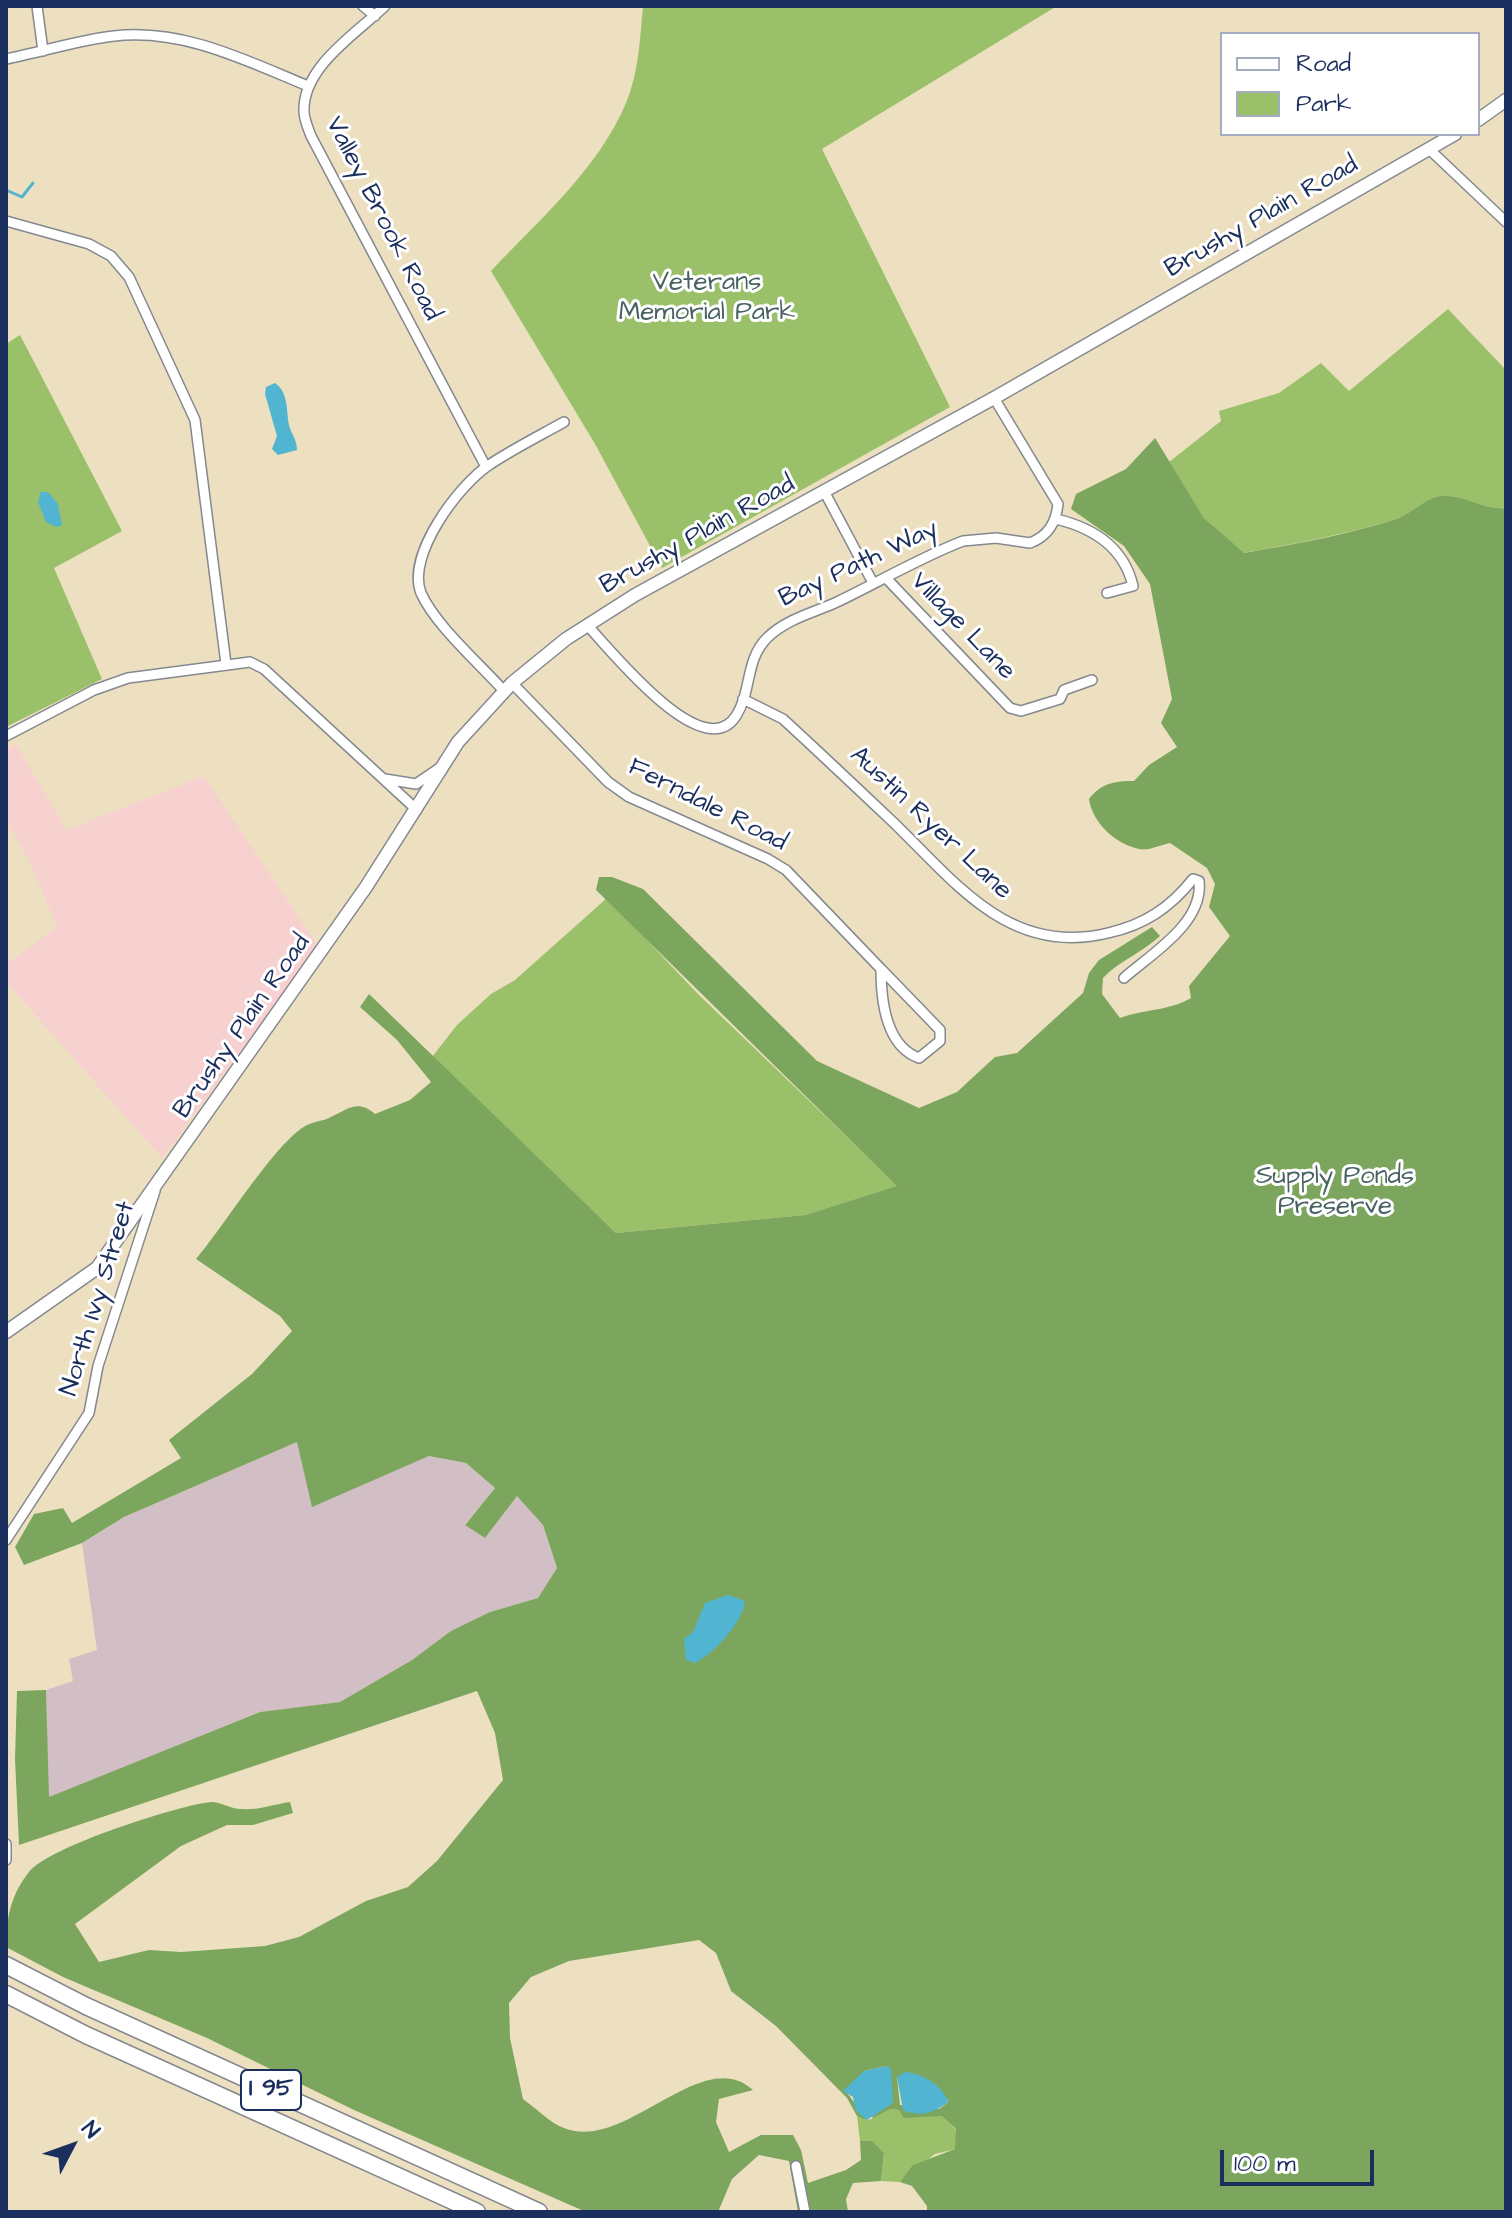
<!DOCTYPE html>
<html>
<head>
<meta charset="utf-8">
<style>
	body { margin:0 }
	#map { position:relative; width:1512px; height:2218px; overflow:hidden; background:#ede0c0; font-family:"Architects Daughter",sans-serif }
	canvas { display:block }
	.frame { position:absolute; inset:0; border:8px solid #1b2f5e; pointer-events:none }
	.legend { position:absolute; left:1220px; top:32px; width:260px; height:104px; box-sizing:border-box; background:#fff; border:2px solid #a4acbf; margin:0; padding:10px 14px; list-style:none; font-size:24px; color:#1b2f5e }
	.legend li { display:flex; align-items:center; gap:16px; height:40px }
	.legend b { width:40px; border:2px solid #a4acbf }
	.north { position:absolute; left:32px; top:2106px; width:80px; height:80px; -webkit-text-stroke:6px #fff; paint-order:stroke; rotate:49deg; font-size:22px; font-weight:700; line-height:32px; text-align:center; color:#1b2f5e }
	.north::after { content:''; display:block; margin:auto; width:28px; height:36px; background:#1b2f5e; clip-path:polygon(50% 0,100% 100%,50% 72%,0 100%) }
	.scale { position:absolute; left:1220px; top:2150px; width:154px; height:36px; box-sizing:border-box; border:4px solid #1b2f5e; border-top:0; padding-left:10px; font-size:24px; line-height:28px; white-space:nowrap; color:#1b2f5e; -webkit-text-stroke:6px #fff; paint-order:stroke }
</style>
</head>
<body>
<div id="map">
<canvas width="1512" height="2218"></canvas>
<div class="frame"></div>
<ul class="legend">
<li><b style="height:10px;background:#fff"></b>Road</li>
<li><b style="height:22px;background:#9bc06a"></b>Park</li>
</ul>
<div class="north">N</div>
<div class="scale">100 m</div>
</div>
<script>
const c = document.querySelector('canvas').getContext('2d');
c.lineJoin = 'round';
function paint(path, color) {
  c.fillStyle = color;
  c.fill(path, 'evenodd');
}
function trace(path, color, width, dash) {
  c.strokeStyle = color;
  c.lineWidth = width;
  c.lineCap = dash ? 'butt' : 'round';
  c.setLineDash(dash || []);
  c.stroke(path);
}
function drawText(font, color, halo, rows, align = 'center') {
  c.font = font + ' "Architects Daughter",sans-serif';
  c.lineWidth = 6;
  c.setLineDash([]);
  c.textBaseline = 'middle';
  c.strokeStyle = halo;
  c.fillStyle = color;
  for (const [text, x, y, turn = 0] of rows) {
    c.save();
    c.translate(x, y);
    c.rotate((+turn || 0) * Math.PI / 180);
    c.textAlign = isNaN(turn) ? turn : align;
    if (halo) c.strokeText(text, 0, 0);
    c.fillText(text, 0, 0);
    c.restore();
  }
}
const built = new Path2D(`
	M16,744L67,830L204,776L318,946L162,1158L6,982V964L57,927L29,860L6,821V750Z`);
const industrial = new Path2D(`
	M297,1442L381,1476L429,1456L466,1463L495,1488L465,1524L485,1538L517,1495L543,1525L557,1568L538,1598L490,1612L452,1631L412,1660L340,1702L260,1712L48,1798L46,1690L73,1681L69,1659L97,1650L82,1543L124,1517Z`);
const green = new Path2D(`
	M643,6H1057L822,149L950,407L662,568L595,444L491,271C538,221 599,168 626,103C639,72 640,38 643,6Z
	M1448,309L1506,370V508C1482,510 1465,494 1440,496C1425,498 1411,514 1396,519C1346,534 1295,544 1243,553L1204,518L1169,462L1221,421L1219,411L1279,393L1321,363L1349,391Z
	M20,335L122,531L54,568L102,679L6,727V344Z
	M607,898L698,994L898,1186L805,1215L616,1233L432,1057L457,1025L491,994L515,980Z
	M891,2109L943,2116L956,2130V2149L935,2154L900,2182L881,2181L884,2153L872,2142L860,2141L857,2116L868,2121Z`);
const forest = new Path2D(`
	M1155,438L1204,518L1244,553C1295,544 1346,535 1396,519C1411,514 1425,498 1440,496C1465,494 1482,510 1506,508V2212H927V2206L912,2186L900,2182L913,2165L955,2149L956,2129L942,2116L904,2118L899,2110L891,2109L868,2121L857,2116L847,2098L776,2026L731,1991L716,1953L699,1940L569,1961L531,1977L509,2003L510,2038L523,2099C536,2108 550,2123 564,2128C625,2153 702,2043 753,2090L719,2099L716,2122L729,2152L761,2135H793L801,2150L808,2183L846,2170L861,2160L860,2141H872L884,2153L881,2181L853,2183L846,2199L848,2212H798L789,2161L759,2155L732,2179L718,2212H586L354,2110L207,2038L63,1977L6,1947C6,1919 11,1894 29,1872C48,1847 179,1805 211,1802C221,1802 231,1809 241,1809C256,1811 275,1804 290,1802L293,1813L253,1825H227L181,1846L75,1924L99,1962L149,1950L181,1952L265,1946L299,1937L366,1901L408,1887L437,1861L503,1780L495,1733L477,1691L19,1845L15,1759L17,1691L46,1690L49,1797L260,1712L340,1702L412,1660L451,1631L490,1612L538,1598L557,1568L543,1525L517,1496L485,1538L465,1525L495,1488L466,1463L429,1456L312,1507L297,1442L124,1517L82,1543L24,1565L15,1547L34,1514L63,1508L72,1523L181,1458L169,1440L252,1374L292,1331L280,1316L196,1259C223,1228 276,1141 307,1125C315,1121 324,1121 331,1117C348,1109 358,1099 375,1114L410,1100L431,1082L397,1040L360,1007L369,994L616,1233L805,1215L897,1186L596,890L599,877H612L643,889L817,1061L919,1108L957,1092L995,1057L1017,1053L1083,993L1089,973L1099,960L1152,927L1160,936C1140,954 1119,961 1103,978L1102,994L1120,1018C1144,1009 1169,1011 1191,998L1189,986L1230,936L1209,907L1215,884L1207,868L1170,843C1161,845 1148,851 1139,849C1115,844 1092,822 1089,799C1101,783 1115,781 1134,781L1149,765L1177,747L1161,723L1172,699L1150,584L1124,546L1071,509L1076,494L1126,469ZM887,2066L872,2119L867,2120L848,2094L864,2071ZM897,2077L948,2100L947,2103L939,2109L900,2105Z`);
const water = new Path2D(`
	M275,383C289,393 286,410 289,425C291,434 297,439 297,450L278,455L272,449L277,436L265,394L266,387Z
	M41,492H48L58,504L62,525L56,527L46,522L38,502Z
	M728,1595L745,1601C743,1622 714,1654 695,1663L686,1660L684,1639L693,1632L705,1603Z
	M887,2066L891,2069L893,2103L867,2120L856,2111L853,2097L843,2091L864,2071Z
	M905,2072C922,2073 944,2086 948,2102C933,2114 919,2117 903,2110L897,2077Z`);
const stream = new Path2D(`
	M6,190L22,197L33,183`);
const minor = new Path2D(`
	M37,6L43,51
	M363,6L375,16
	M385,6C357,33 302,67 304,112C304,119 308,128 311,136L486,467
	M6,59C42,52 78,40 114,36C183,28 247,61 308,86
	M1429,149L1506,222
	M6,221L89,244L111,256L129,277L195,420L226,664
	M824,491L873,583
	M1056,519C1094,528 1124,548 1133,586L1107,593
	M886,578L1010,708L1021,711L1060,699L1064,690L1092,680
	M587,625C610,649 703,767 736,716C752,691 745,660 767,638C786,619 813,613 837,602C879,582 919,558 963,541L996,538L1030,543C1048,536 1056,523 1058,504L994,398
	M512,683L608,782L629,797L768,859L786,870L881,969
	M504,691C480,664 435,625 421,593C406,555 459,485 489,465C513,449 539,436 564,422
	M743,699L783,719C820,753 857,788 894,823C956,883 1010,957 1108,933C1144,925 1170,908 1193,879L1199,881C1204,923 1151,954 1124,978
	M6,736L94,690L128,678L250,662L264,669L417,810
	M385,779L416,784L441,767
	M881,969L940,1030V1041L919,1058C886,1046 881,1000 881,969Z
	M6,1540L89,1413L98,1366L155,1191
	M6,1844V1860
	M796,2166L805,2212`);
const secondary = new Path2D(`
	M1478,120L1506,100
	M6,1332L97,1268L366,887L458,742L512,683L566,639L635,595L994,398L1455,134`);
const motorway = new Path2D(`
	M6,1965L86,2006L539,2212
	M6,1994L86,2035L477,2212`);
const shields = [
	[271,2090,60]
];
const shieldNames = [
	["I 95",271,2090]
];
const streetNames = [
	["Brushy Plain Road",1262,218,-30],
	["Valley Brook Road",382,219,63],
	["Brushy Plain Road",698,536,-29],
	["Bay Path Way",859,565,-25],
	["Village Lane",962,627,46],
	["Ferndale Road",707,806,27],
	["Austin Ryer Lane",930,824,43],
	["Brushy Plain Road",243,1027,-55],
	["North Ivy Street",99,1299,-73]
];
const parkNames = [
	["Veterans",707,284],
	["Memorial Park",707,314],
	["Supply Ponds",1335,1178],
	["Preserve",1335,1208]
];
paint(built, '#f7d0d0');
paint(industrial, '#d2bec5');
paint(green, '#9bc06a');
paint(forest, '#7ca65e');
paint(water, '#51b4d0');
trace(stream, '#51b4d0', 3);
trace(minor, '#84888f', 12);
trace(secondary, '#84888f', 15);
trace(motorway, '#84888f', 19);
trace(minor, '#fff', 9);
trace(secondary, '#fff', 12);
trace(motorway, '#fff', 16);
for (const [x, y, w] of shields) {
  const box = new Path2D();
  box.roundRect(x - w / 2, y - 20, w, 40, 6);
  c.fillStyle = '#fff';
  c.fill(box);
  trace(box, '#1b2f5e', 2);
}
drawText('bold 24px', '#1b2f5e', null, shieldNames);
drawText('26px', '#1b2f5e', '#fff', streetNames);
drawText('26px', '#486262', '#fff', parkNames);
</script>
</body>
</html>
